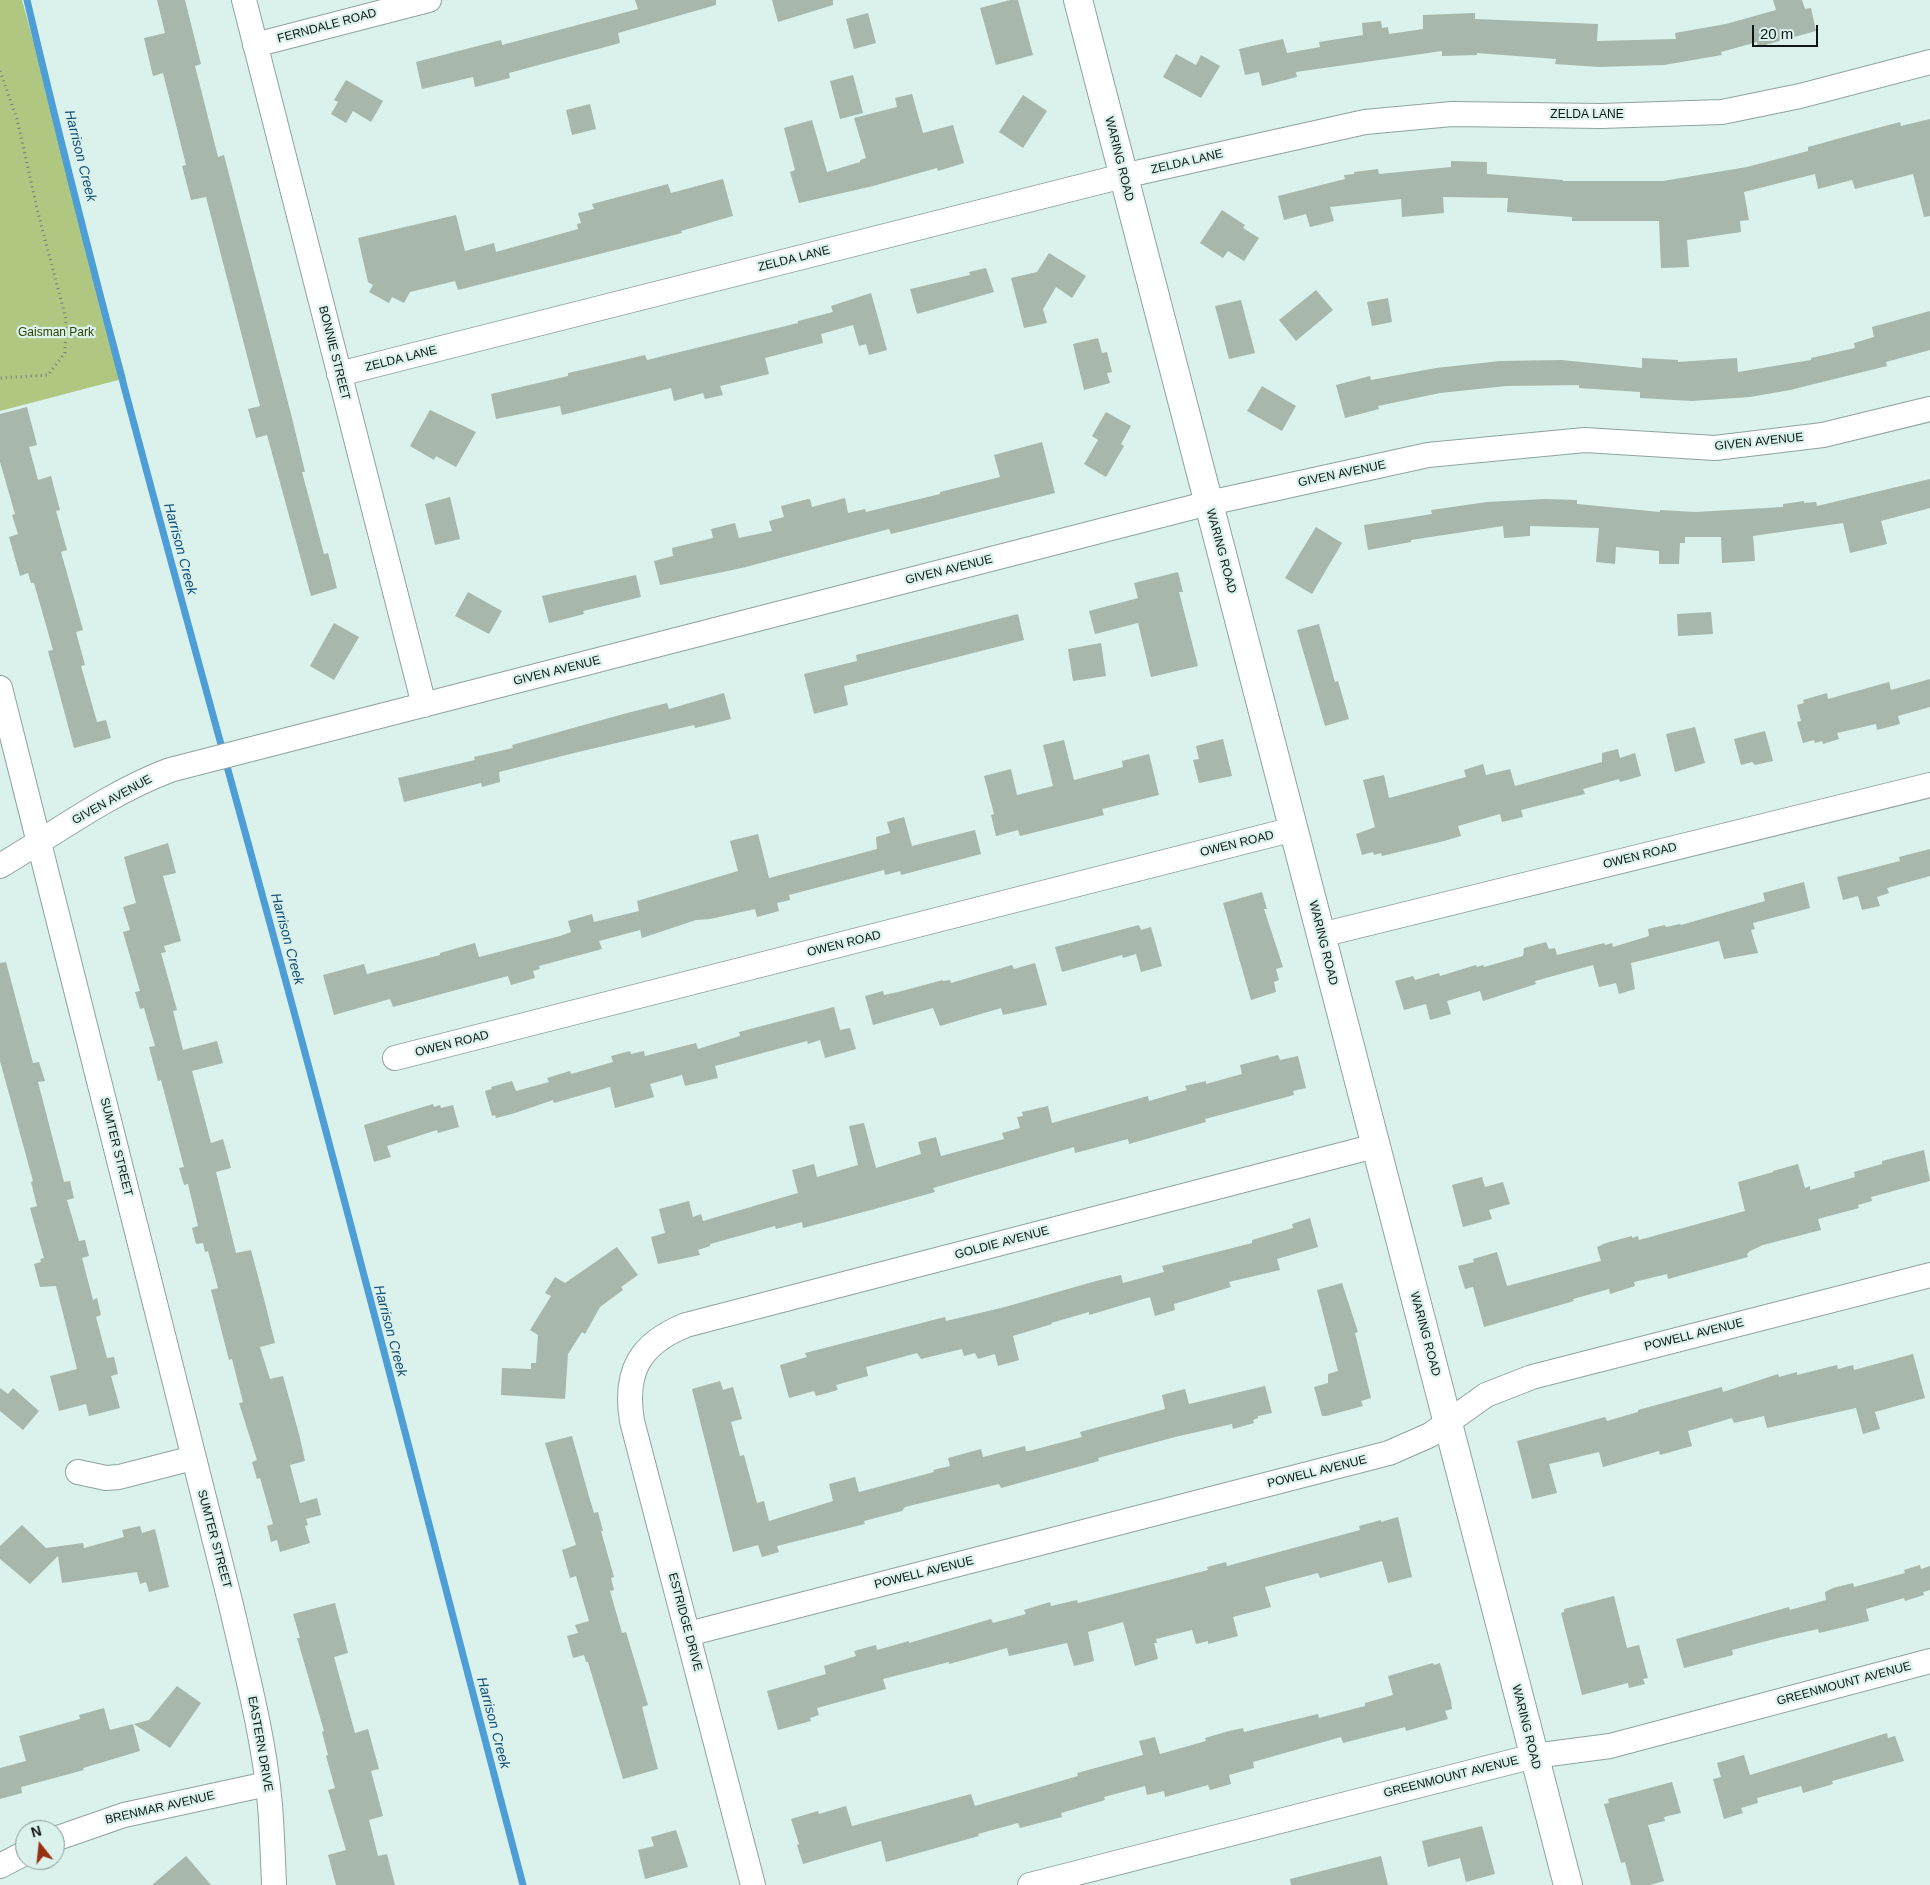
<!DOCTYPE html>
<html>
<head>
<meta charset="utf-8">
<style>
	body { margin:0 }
	#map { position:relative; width:1930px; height:1885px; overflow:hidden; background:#daf1ec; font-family:Arial,sans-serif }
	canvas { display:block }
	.north { position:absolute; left:15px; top:1820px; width:50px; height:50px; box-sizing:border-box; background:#daf1ec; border:1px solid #899a96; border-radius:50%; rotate:344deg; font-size:14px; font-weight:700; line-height:20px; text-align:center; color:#0f1715 }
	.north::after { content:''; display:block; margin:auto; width:18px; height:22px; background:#983013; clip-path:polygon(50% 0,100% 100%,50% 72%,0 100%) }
	.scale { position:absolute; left:1752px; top:25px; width:66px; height:22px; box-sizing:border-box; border:2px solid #0f1715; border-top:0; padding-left:6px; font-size:15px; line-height:18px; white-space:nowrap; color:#0f1715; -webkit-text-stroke:4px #daf1ec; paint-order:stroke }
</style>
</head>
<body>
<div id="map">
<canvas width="1930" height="1885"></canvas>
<div class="north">N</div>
<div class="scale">20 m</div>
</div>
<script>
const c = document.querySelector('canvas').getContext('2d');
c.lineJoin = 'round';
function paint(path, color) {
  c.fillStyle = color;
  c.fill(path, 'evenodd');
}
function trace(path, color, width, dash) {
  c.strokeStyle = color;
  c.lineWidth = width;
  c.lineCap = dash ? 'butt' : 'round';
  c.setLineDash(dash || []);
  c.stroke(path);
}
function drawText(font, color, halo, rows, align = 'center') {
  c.font = font + ' Arial,sans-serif';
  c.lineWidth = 4.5;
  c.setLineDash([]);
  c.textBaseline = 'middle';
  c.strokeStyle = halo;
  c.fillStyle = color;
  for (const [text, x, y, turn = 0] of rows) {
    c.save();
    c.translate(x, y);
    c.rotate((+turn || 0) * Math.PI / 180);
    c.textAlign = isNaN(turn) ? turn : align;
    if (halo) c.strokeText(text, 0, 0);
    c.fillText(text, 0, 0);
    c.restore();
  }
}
const green = new Path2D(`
	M0,0H22L126,378L0,411Z`);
const stream = new Path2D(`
	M27,0C101,315 189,626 274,938C360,1253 440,1569 523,1885`);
const building = new Path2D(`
	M157,0H185L201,64L195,66L218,157L224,155L292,418L305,472H302L324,554L328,553L337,588L311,596L267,435L256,438L248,409L260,406L206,197L191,200L182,166L186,165L163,73L153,76L144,38L165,33Z
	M635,0H716V5L618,33L620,43L509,73L510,78L475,87L473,77L422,89L416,62L501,40L502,45L638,9Z
	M772,0H833V5L778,22Z
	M1010,0H1018L1033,55L996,65L980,8Z
	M1773,0H1802L1805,9L1811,8L1816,31L1758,47L1757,42L1721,52L1722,55L1664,65L1599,67L1555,64L1556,59L1477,53V55L1442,56V51L1296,72L1297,77L1262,86L1259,72L1245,75L1239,49L1283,39L1287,53L1320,47L1319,42L1363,35L1362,23L1381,21L1382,28L1388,27L1389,34L1423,29V15L1475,13V19L1598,24L1597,41L1676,39L1675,33L1726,24L1776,10Z
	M868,13L876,43L854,49L846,19Z
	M1176,54L1196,65L1201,55L1220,66L1201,98L1163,77Z
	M853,75L863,113L840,119L830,81Z
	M346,80L383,101L371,122L353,111L346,123L331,114L338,102L334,100Z
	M912,94L923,133L953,125L964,163L938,171L937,168L873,186L799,203L790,172L795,170L784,128L812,120L827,172L860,162V160L866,158L854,118L897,107L895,98Z
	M1023,95L1047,111L1023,148L999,132Z
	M590,104L596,129L572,135L566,110Z
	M1930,119V216L1924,217L1913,174L1855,189L1852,180L1818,189L1815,174L1744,192L1749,220L1740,221L1741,232L1687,240L1689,267L1661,268L1659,221H1572V217L1507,212L1508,198L1443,197L1444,213L1402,217L1401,199L1330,207L1334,221L1310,227L1306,214L1284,220L1278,196L1345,179L1344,175L1354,174V172L1378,169L1379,174L1451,167V161L1487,162V174L1563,180V181H1663L1747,167L1808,151V147L1866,131L1900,122L1901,126Z
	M723,179L733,216L681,231L682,233L458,290L455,281L410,292L404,303L392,297L389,303L369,292L373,285L368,282L358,238L456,215L465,251L494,243L496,252L578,229L577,224L581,223L578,213L594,209L592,204L668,184L671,193Z
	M1222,210L1245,225L1243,228L1259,238L1244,261L1228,251L1223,258L1200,243Z
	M1049,253L1086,276L1072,298L1056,287L1043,309L1047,323L1024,328L1011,278L1037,272Z
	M986,268L994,292L917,314L910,289L970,275L969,272Z
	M1316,290L1333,310L1296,341L1279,320Z
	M871,293L887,350L869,355L866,344L859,346L853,325L821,334L823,343L765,358L769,374L720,386L723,395L705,399L703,393L674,401L671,388L562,415L560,406L496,419L491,394L568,376V373L586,369L645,355L647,360L798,323V321L833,312L831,306Z
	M1388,298L1392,322L1372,326L1367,302Z
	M1241,300L1255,353L1229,359L1215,306Z
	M1930,311V350L1886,362L1887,366L1790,390L1750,397L1692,401L1640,398V392L1579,388V385L1506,386L1440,393L1378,406L1379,409L1345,418L1336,385L1370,376L1371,380L1436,368L1500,361L1561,360L1642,368V358L1678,360V362L1737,358L1738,372L1811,360V358L1855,348L1854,343L1874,337L1872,327Z
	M1098,338L1102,353L1107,352L1112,372L1107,373L1110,383L1084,390L1073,344Z
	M1262,386L1296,406L1282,431L1247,411Z
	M27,407L37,445L29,447L38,480L51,476L60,510L56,511L67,550L61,552L83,630L76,632L85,665L81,666L97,722L106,720L111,738L74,748L48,651L53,650L34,583H31L28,573L20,576L9,537L18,534L12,515L15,514L0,462V414Z
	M430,410L476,432L456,467L436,456L434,460L410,446Z
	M1106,412L1131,426L1121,444L1124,446L1106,477L1084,464L1098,440L1092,436Z
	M1042,442L1055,493L891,534L889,529L742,568L660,585L654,561L673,556L672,548L713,538L711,529L735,523L739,538L772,531L769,521L784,517L781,506L808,499H810L812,507L845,498L848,513L865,509L866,512L940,494V492L1000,477L994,455Z
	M1930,479V508L1881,521L1887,544L1850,553L1843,523L1753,536L1755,561L1722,563L1721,537H1685V543H1680L1679,564H1659V551L1616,547L1615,564L1596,562L1599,528L1530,526V536L1504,538L1503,526L1411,540V542L1368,550L1364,525L1432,514L1431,510L1487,502L1545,499L1577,500V504L1660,512V510L1695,512L1783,507V504L1804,501V503L1816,502L1817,506Z
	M450,497L460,539L435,545L425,504Z
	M1316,527L1342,543L1312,594L1285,578Z
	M1178,572L1183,592H1179L1198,666L1151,677L1138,623L1095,634L1089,611L1138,598L1134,583Z
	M636,575L641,597L583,611L584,614L549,623L542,596Z
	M468,592L502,611L489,634L455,616Z
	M1711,612L1713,634L1678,636L1677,614Z
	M1018,614L1024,640L844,686L848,705L814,714L804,674L857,661L856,655Z
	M334,623L359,637L334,680L310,666Z
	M1319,624L1335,682L1338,681L1349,719L1325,726L1297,630Z
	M1101,643L1106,676L1073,681L1068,649Z
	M1930,679V707L1898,716L1900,724L1877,730L1876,724L1837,733L1839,739L1823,744L1822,741L1815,743L1814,740L1803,743L1797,722L1801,721L1797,705L1804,703L1803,700L1827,693L1828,699L1889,682L1891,690Z
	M724,693L731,719L695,728L694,725L578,752L499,772L500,782L482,787L481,783L404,802L398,778L475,760L474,757L513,748L512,745L627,713L667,703L669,709Z
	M1695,727L1705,763L1675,772L1666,734Z
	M1765,731L1773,761L1755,765L1752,762L1741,765L1734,739Z
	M1223,739L1232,776L1199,783L1193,760L1199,759L1196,746Z
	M1064,740L1074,780L1123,767L1122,761L1149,754L1159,795L1102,809L1104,815L1020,836L1018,830L996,836L991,815L994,814L984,776L1011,769L1017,795L1053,786L1043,745Z
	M1618,749L1620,758L1635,753L1641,776L1620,782L1619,779L1583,789L1585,794L1521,810L1523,817L1502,822L1500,814L1458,826L1461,836L1444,841L1382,856L1381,853L1374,855L1373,852L1362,855L1356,834L1375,827L1363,780L1384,775L1389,798L1466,777L1464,770L1483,764L1486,775L1510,769L1515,786L1602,762V753Z
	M904,817L912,846L975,830L981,854L901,875L900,871L885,875L884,870L789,895L790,900L777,903L779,911L757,917L755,909L710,919L696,920L642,938L640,930L599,941L602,949L539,966L540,969L533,971L535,978L511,985L508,976L393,1007L390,999L334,1015L323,975L364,964L367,974L440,955V953L475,943L479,957L560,936L571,932L568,921L592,914L594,922L639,911L637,901L738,871L730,841L758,834L769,878L877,849L876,837L890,833L887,822Z
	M168,843L176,873L163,876L181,941L164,946L166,952L161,953L177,1010L173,1011L183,1050L217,1041L223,1063L192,1071L211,1143L223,1139L231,1168L216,1172L236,1253L251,1250L264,1299L275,1343L260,1347L270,1379L283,1376L300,1438L305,1461L290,1465L300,1503L317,1498L321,1515L306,1519L308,1525L305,1526L310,1543L280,1552L277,1540L271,1542L267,1526L273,1524L260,1478L257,1479L252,1462L257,1460L239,1403L243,1402L232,1359L229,1360L211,1290L218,1288L208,1251L205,1252L203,1243L196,1244L192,1228L198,1226L188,1184L184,1185L179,1168L184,1167L161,1080L158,1081L149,1047L155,1046L144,1008L140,1009L135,992L140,991L123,932L130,930L123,907L136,903L124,857Z
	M1930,849V876L1887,888L1889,893L1877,897L1880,906L1862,910L1858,896L1843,900L1837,877L1900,861L1899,857Z
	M1804,882L1810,908L1753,923L1755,929L1751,930L1758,953L1724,959L1719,941L1631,963L1635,989L1619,994L1616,983L1599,987L1593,965L1535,981L1536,984L1483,1001L1480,991L1447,1001L1451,1014L1430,1020L1426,1004L1404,1010L1395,981L1413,976L1415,980L1439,973L1440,976L1476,965L1477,967L1483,965L1484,967L1523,956L1524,948L1546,942L1549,949L1555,948L1557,955L1604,943L1605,945L1612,943L1613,947L1649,936L1648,929L1665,925L1666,927L1680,924L1681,925L1765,901L1763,893Z
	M1262,892L1267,909H1264L1283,967L1276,969L1279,980L1274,982L1276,992L1251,1000L1223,903Z
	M1139,925L1141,930L1151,927L1162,966L1141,972L1136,954L1123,958L1122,955L1062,972L1055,947Z
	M6,962L33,1063L39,1062L45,1081L38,1082L64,1182L70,1181L74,1198L67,1200L79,1241L85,1240L89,1256L82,1258L93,1300L97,1298L101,1315L96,1317L107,1358L114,1357L118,1374L111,1376L120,1408L89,1416L86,1404L59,1411L50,1376L77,1369L56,1286L40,1287L34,1264L41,1262L40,1259L44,1258L30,1208L37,1206L31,1182L33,1181L0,1061V963Z
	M1035,963L1047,1005L1003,1015L1001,1008L940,1026L933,1008L873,1025L865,996L883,991L884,995L898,992L943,980V981L950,980L951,983L1012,965L1014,969Z
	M834,1007L840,1030L850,1028L856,1049L825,1058L820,1040L808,1044L807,1041L715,1066L718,1078L685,1086L682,1075L650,1084L654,1097L615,1108L610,1087L554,1103L553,1100L512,1114L496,1118L495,1115L492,1116L485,1091L492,1089L491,1087L512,1081L516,1091L549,1082L547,1078L570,1071L571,1074L613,1062L611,1056L630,1051L631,1054L644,1051L645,1056L696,1043L698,1049L740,1036L739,1032Z
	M1278,1055L1280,1060L1298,1056L1306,1088L1293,1091L1294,1095L1205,1119L1206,1122L1129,1144L1128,1139L1075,1153L1074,1147L933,1188L935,1192L871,1210L803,1228L802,1222L776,1229L775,1226L710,1244V1246L698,1250L700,1255L658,1264L651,1237L665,1233L659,1209L689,1201L693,1217L701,1214L703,1221L798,1193L792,1170L814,1164L817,1177L858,1165L849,1126L864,1123L876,1168L921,1154L918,1142L936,1137L941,1156L1004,1139L1002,1133L1020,1128L1017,1117L1023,1116L1022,1112L1048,1106L1052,1123L1148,1096L1149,1101L1187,1090L1185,1086L1206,1081V1084L1242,1074L1240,1065Z
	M433,1104L434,1107L440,1105L441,1108L453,1105L459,1127L438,1133L437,1130L387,1146L391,1157L374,1162L364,1125Z
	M1924,1150L1930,1181L1871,1197L1872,1201L1858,1205L1859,1208L1818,1219L1821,1230L1763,1245L1750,1251L1747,1254L1748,1257L1668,1279L1667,1274L1634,1282L1635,1286L1610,1294L1609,1289L1573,1299L1574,1301L1484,1327L1473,1287L1465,1289L1458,1266L1474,1262L1473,1259L1497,1252L1507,1286L1601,1261L1597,1247L1606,1243L1632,1236V1238L1638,1236L1639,1240L1745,1211L1738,1182L1773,1172V1171L1798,1164L1805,1188L1810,1186V1190L1855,1177L1854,1172L1882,1164V1161Z
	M1482,1177L1485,1187L1503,1182L1510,1204L1489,1210L1492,1219L1463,1227L1452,1185Z
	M1310,1218L1318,1247L1277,1259L1280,1270L1229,1282L1231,1287L1174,1304L1175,1310L1155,1316L1150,1297L1089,1315V1312L1051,1323L1052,1324L1013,1336L1019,1360L998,1366L995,1354L978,1359L975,1353L964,1356L962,1349L921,1359L917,1353L866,1367L868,1376L836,1385L838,1390L816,1396L814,1391L789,1398L780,1365L807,1357L805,1353L945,1317L946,1321L1005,1307L1096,1281L1121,1275L1123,1283L1164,1272L1162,1266L1252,1243V1240L1293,1228L1292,1224Z
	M617,1247L638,1275L621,1287L623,1290L600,1307L585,1334L582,1332L568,1354L565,1399L501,1395L502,1368L531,1369V1363H536L538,1335L530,1330L551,1296L545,1293L555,1277L565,1283Z
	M1342,1283L1358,1332L1355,1333L1371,1398L1361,1401L1363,1406L1326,1416H1322L1314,1387L1328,1383V1374L1338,1371L1317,1290Z
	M1913,1354L1925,1398L1875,1412L1880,1429L1863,1434L1856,1408L1767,1428L1764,1416L1734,1423L1732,1418L1688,1431L1692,1446L1660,1455L1659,1451L1603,1467L1599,1452L1549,1464L1557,1493L1532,1499L1517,1441L1605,1417L1607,1421L1638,1412V1410L1722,1387L1723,1392L1778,1374L1779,1377L1797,1372V1375L1837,1365L1838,1369L1853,1365L1854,1370Z
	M720,1381L723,1390L733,1387L742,1419L731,1422L740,1456L744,1455L757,1503L764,1501L769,1521L833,1501L829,1484L855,1477L859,1492L934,1472L933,1470L950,1466L948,1458L981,1449L983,1457L1025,1446L1026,1451H1029L1082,1437L1080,1432L1165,1409L1162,1395L1185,1389L1189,1404L1265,1386L1272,1413L1258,1416V1418L1253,1420L1254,1423L1233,1429L1232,1424L1175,1437L1098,1458L1099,1461L1001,1488L999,1484L905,1507L902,1511L864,1521L865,1524L777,1546L779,1552L762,1557L758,1545L733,1552L692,1389Z
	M0,1388L8,1394L13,1388L39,1411L23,1430L0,1411Z
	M572,1436L588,1493L594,1513L598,1512L603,1531H601L614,1577L611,1578L614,1590L610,1591L622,1633L626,1632L648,1705L642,1707L658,1769L623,1779L588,1662H586L584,1655L573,1658L567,1636L578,1633L575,1625L589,1621L576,1576L570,1578L562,1550L576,1545L545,1443Z
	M1398,1517L1412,1577L1388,1583L1382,1561L1320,1578L1318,1573L1265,1587L1271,1607L1233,1617L1238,1636L1208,1644V1641L1196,1644L1192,1630L1156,1639L1157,1643H1154L1158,1659L1135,1666L1123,1622L1088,1632L1094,1661L1074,1666L1067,1643L1009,1656L1007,1648L949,1664V1662L883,1679L886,1689L817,1708L819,1715L810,1718L811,1721L778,1730L767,1691L826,1674L824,1666L856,1656L854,1651L876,1645L877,1650L909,1641V1643L991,1619L993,1623L1026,1614L1024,1610L1050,1602L1051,1606L1077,1600L1078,1603L1208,1570L1207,1567L1226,1562L1227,1566L1360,1530L1359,1526L1381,1520V1522Z
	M22,1525L46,1548L83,1543L84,1548L124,1537L122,1530L140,1526L142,1533L155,1529L169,1587L149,1592L146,1582L140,1584L137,1572L62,1583L58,1556L30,1584L0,1559V1546Z
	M1920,1565L1921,1569L1930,1566V1590L1923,1592L1924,1595L1905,1601L1904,1598L1866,1609L1869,1621L1819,1633L1818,1629L1778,1638L1732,1650L1733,1655L1684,1668L1676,1639L1789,1607L1790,1610L1826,1600L1825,1592L1833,1588L1853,1583L1854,1587L1905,1573L1904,1570Z
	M1614,1596L1627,1648L1639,1645L1648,1678L1643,1679L1645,1684L1629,1688L1628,1683L1582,1695L1561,1613L1564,1612V1609Z
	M335,1603L348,1653L334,1657L355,1733L368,1729L379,1769L371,1771L383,1816L369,1820L378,1856L387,1854L395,1885H336L328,1855L346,1850L328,1790L335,1788L326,1756L328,1755L322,1732L324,1731L297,1638H300L293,1614Z
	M1433,1663L1434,1665L1440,1663L1451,1701L1452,1709L1445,1711L1448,1719L1406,1731L1405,1727L1343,1743L1341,1737L1253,1762L1254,1768L1229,1775L1231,1784L1210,1790L1208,1785L1165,1797L1164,1791L1147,1795L1145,1786L1104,1797L1105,1800L1061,1813L1062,1817L1020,1828L1018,1823L978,1834L979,1836L886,1862L881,1841L803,1864L797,1845L799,1844L791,1819L818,1811L819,1814L846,1806L852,1826L971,1794L975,1806L1078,1776L1077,1773L1143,1755L1139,1741L1155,1737L1160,1754L1206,1741L1205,1738L1229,1731L1243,1728L1244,1732L1318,1714L1319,1718L1365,1706V1703L1393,1695L1388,1676Z
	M177,1686L201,1703L170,1748L134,1724L149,1720Z
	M104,1708L110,1730L133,1724L140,1751L83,1768L84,1770L21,1787L22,1793L0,1799V1768L26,1761L19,1736L80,1719L79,1715Z
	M1887,1733L1888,1738L1895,1736L1904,1761L1832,1781L1833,1784L1803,1793L1801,1786L1757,1798L1758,1803L1741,1808L1743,1813L1724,1819L1713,1779L1721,1777L1717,1763L1744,1755L1750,1775Z
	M1672,1782L1681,1813L1664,1817L1665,1821L1648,1825L1664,1881L1650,1885H1631L1625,1862L1621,1863L1604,1804L1609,1803L1608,1799Z
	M1482,1826L1495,1874L1466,1882L1460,1858L1428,1867L1422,1841Z
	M676,1830L688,1867L645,1879L638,1850L654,1846L651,1837Z
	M186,1856L211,1885H152Z
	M1381,1856L1388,1885H1291L1290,1879Z`);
const path = new Path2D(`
	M0,71L17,119L38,213L66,319L65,353L48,375L0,378`);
const street = new Path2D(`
	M244,0L424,705
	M255,45L429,0
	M339,374L1123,176L1365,122L1452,114L1601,116L1722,112L1800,96L1930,62
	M0,688L231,1605C246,1671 264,1737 270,1805C272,1831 273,1858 274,1885
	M0,866C56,833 109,793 170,770L1209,503L1428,455L1585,440L1715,448L1823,435L1930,409
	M1321,935L1930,785
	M395,1058L1294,829
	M78,1472L106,1478L119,1477L193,1458
	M688,1634L1389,1453L1430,1435L1486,1395L1532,1377L1930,1275
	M55,1839L124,1815L267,1784
	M0,1866L25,1853
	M753,1885L632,1421C624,1372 639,1344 686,1325L1375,1146
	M1030,1885L1534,1756L1610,1746L1930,1661`);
const secondary = new Path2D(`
	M1078,0L1568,1885`);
const streetNames = [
	["FERNDALE ROAD",327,26,-15],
	["ZELDA LANE",1587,115],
	["WARING ROAD",1119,159,76],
	["ZELDA LANE",1187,162,-13],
	["ZELDA LANE",794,259,-14],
	["BONNIE STREET",334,353,76],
	["ZELDA LANE",401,359,-14],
	["GIVEN AVENUE",1759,442,-6],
	["GIVEN AVENUE",1342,474,-12],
	["WARING ROAD",1221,551,75],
	["GIVEN AVENUE",949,570,-14],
	["GIVEN AVENUE",557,671,-14],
	["GIVEN AVENUE",112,800,-29],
	["OWEN ROAD",1237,844,-14],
	["OWEN ROAD",1640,856,-14],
	["WARING ROAD",1323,943,76],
	["OWEN ROAD",844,944,-14],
	["OWEN ROAD",452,1044,-14],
	["SUMTER STREET",116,1147,76],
	["GOLDIE AVENUE",1002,1243,-15],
	["WARING ROAD",1425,1334,75],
	["POWELL AVENUE",1694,1335,-14],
	["POWELL AVENUE",1317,1472,-14],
	["SUMTER STREET",214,1539,75],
	["POWELL AVENUE",924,1573,-14],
	["ESTRIDGE DRIVE",685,1622,75],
	["GREENMOUNT AVENUE",1844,1684,-15],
	["WARING ROAD",1526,1727,76],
	["EASTERN DRIVE",260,1744,80],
	["GREENMOUNT AVENUE",1451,1777,-14],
	["BRENMAR AVENUE",160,1808,-13]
];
const parkNames = [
	["Gaisman Park",56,333]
];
const waterNames = [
	["Harrison Creek",80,156,76],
	["Harrison Creek",180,549,75],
	["Harrison Creek",287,939,75],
	["Harrison Creek",390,1331,75],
	["Harrison Creek",493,1723,75]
];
paint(green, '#afc780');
trace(stream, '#4d9ed7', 7);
paint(building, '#a7b7ab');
trace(street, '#8ea39f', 26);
trace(secondary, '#8ea39f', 30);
trace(path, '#707f7c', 3, [1, 4]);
trace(street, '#fff', 24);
trace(secondary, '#fff', 28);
drawText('12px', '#0f1715', '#daf1ec', streetNames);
drawText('12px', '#324301', '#daf1ec', parkNames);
drawText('italic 14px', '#124f76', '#daf1ec', waterNames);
</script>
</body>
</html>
